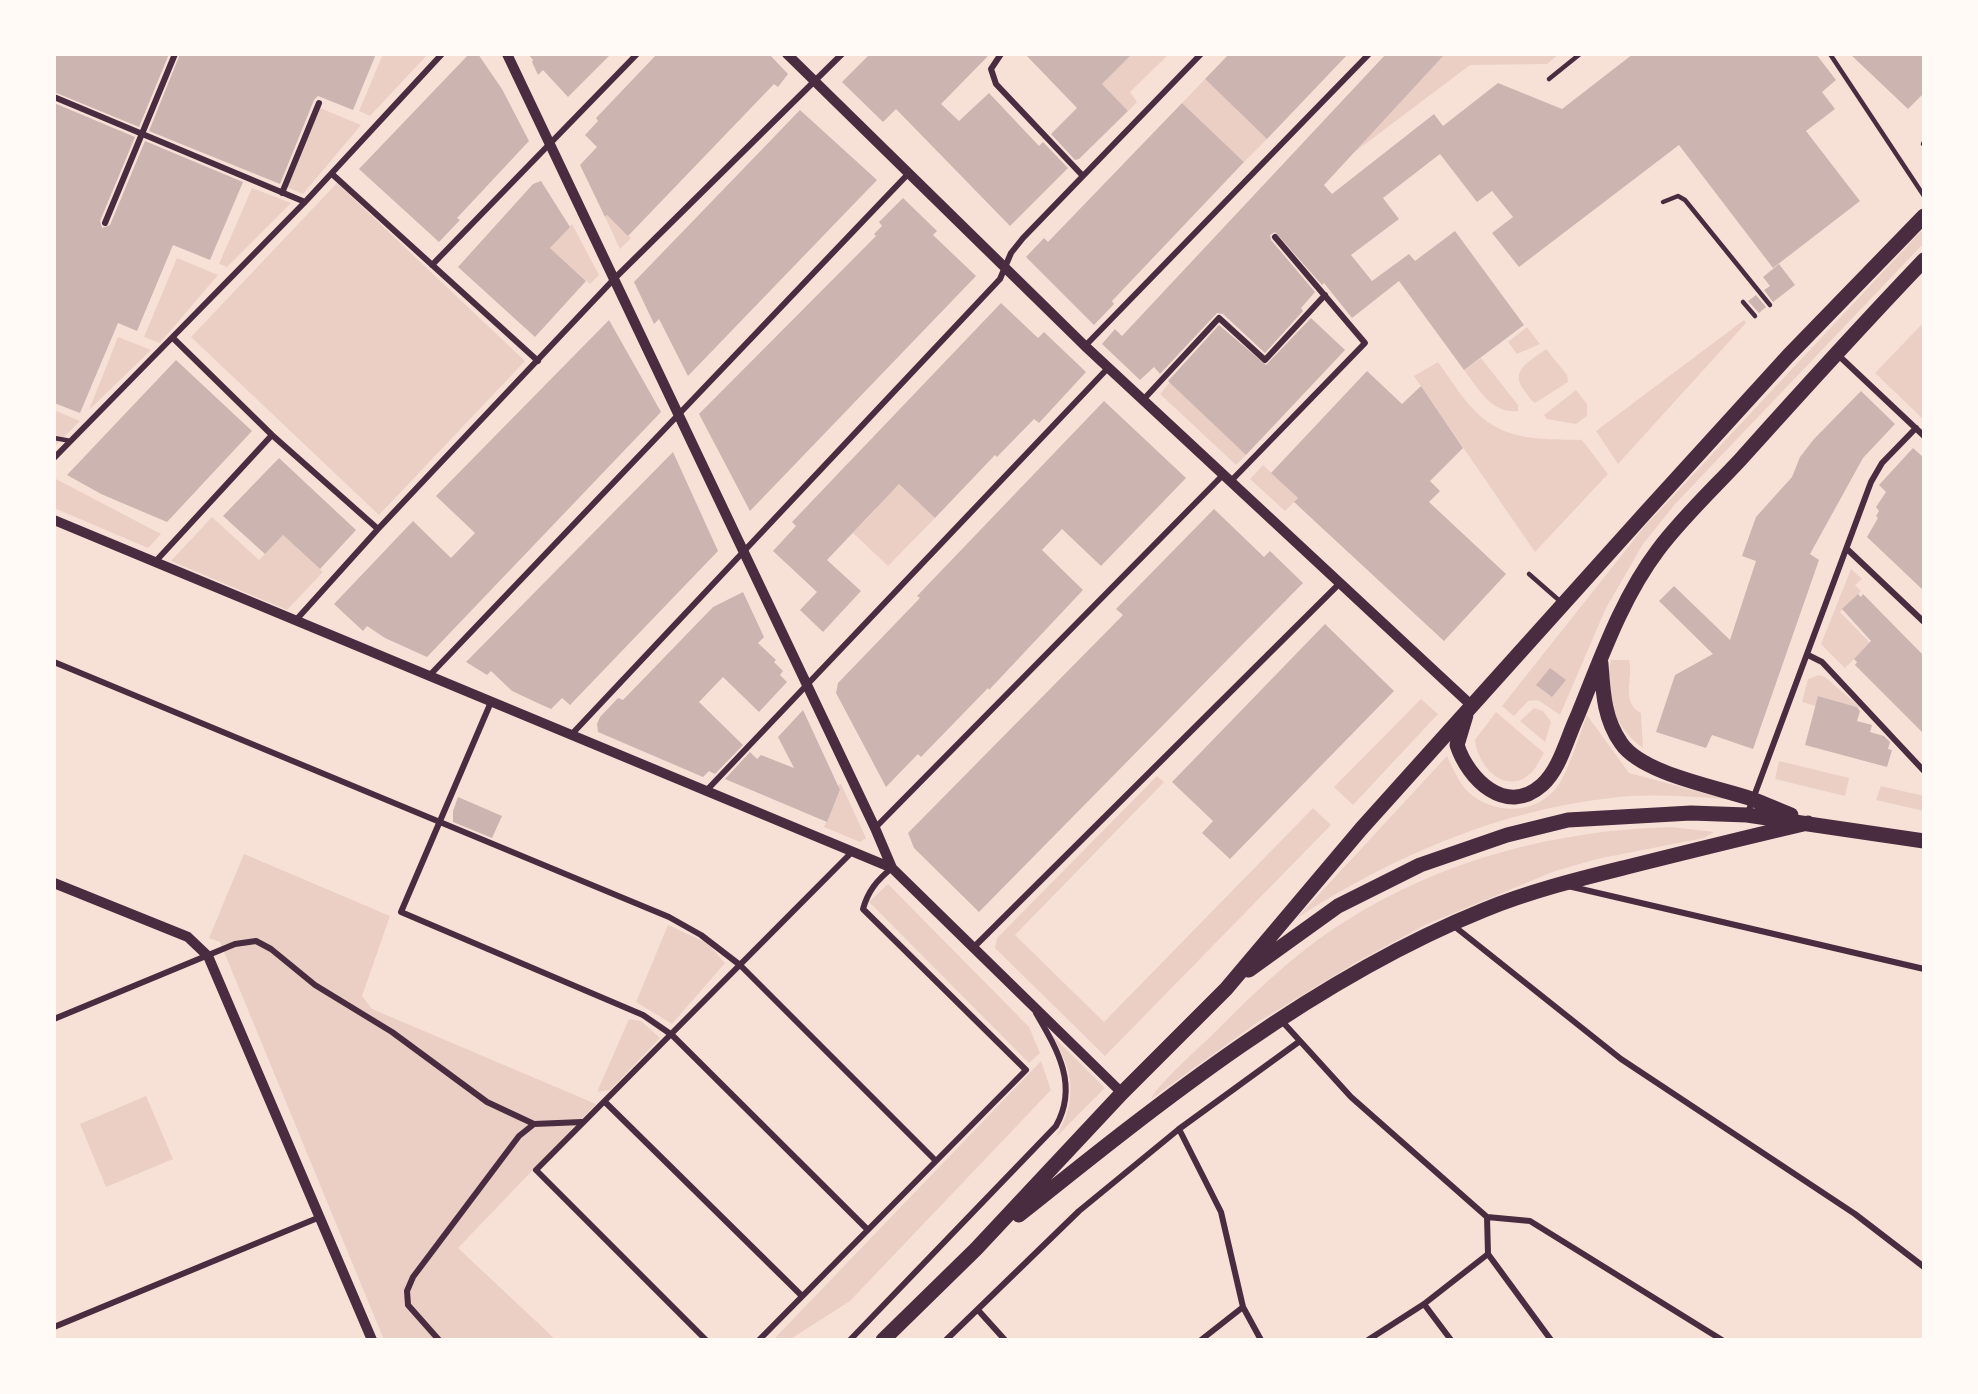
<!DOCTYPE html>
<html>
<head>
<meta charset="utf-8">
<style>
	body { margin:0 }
	#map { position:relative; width:1978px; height:1394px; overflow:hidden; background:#f7e1d7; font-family:Barlow,sans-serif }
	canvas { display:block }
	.frame { position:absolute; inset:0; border:56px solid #fffaf5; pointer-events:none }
</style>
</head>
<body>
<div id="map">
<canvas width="1978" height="1394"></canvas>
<div class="frame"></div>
</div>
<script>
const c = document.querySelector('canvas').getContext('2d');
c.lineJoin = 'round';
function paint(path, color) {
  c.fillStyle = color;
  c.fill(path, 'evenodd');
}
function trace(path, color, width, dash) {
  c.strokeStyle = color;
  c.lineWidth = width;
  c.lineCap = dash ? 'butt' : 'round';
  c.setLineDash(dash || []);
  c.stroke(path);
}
const green = new Path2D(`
	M383,54H428L370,116L359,111Z
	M1132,54H1169L1130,92L1137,102L1128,111L1102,84Z
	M1445,54H1559L1547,64L1470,65L1352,154Z
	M1205,79L1267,139L1244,162L1182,103Z
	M320,108L361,125L303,194L287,187Z
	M337,183L525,361L379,515L191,337Z
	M252,188L291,203L227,267L219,264Z
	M607,215L631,238L620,249L605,217Z
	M572,224L599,275L590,284L550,248Z
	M1924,228V243L1676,503L1643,544L1606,608L1560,715L1538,700L1528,701L1514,716L1502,706L1644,527Z
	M177,258L218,275L160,343L144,337Z
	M1744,320L1746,323L1618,464L1596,431Z
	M1924,322V420L1875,373Z
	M1527,327L1540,344L1517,354L1508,342Z
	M118,337L151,350L89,410Z
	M1546,349L1567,375L1568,382L1535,403C1530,400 1527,394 1523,389C1509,370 1533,359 1546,349Z
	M1481,358L1518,405V411C1491,414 1479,389 1464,370Z
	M1438,362C1454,384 1471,414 1496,427C1520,441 1555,439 1582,440L1608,474L1535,552L1414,376Z
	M1170,382L1246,455L1236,465L1160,394Z
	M1576,390L1587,404V416L1576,424L1547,419L1544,415Z
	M54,410L80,421L54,447Z
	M850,461L887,496L899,484L935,518L888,566L853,533L876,509L838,473Z
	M1263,465L1298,498L1285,511L1250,479Z
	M54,478L161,534L148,548L54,508Z
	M212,517L259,560L283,535L323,572L287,610L171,561Z
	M1851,569L1862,579L1855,585L1861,591L1840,612L1870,643L1845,668L1821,644Z
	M1611,660H1629C1634,676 1620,703 1641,713L1643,748C1614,727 1603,695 1611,660Z
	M1819,675L1825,677L1861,708L1819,696L1816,706L1802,702L1808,679Z
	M1421,699L1438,714L1353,805L1334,787Z
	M1534,708L1543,711L1551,722L1545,742L1520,721Z
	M1496,712L1544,753C1540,759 1537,767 1531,773C1506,797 1477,766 1475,740Z
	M1587,715L1629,773L1726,799C1688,797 1649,793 1611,798C1497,811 1393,856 1297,918L1447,756C1453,768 1458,782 1468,792C1496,817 1543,815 1562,779C1572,760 1579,736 1587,715Z
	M1779,761L1849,778L1845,796L1775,779Z
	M1157,776L1164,782L1015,935L1104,1022L1313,808L1331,825L1105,1056L995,948L997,938Z
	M841,784L866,838L860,842L824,827L840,791L838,785Z
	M1881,786L1924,796V811L1876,800Z
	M1671,827L1714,832L1704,838L1597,859L1555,871L1425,925L1355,963L1258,1022L1151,1099C1156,1086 1200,1047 1213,1034C1253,994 1296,952 1344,922C1441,860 1556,830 1671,827Z
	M244,854L390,916L362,996L372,1009L596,1104L458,1248L556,1340H384L220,942L209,938Z
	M888,884L1029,1027L1040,1053L1029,1063L869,902Z
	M668,925L707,943L725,963L672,1024L636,1002Z
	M629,1019L641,1021L660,1038L610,1090L597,1092Z
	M1049,1032L1105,1088L1055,1138C1079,1100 1074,1068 1049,1032Z
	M1041,1061L1051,1090L850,1301L789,1340H773Z
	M146,1096L173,1159L106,1187L80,1124Z`);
const building = new Path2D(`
	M54,54H169L139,127L54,92Z
	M180,54H376L353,110L318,96L314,100L280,184L149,131Z
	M469,54H478L502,89L529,141L457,218L460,220L439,242L359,169Z
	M528,54H611L568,97L543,70L538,75L532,62L533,60Z
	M657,54H769L788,74L778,87L774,84L628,236L607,215L605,217L580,165L597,147L585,135L598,121L596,118Z
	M870,54H990L941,104L959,121L989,93L1039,146L1043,142L1068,168L1010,226L896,109L883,122L842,82Z
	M1025,54H1132L1102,84L1128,111L1079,159L1075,160L1051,134L1077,108Z
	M1229,54H1348L1267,139L1205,79Z
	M1386,54H1445L1324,185L1332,194L1434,114L1443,126L1498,83L1562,109L1633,54H1816L1836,80L1822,92L1835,109L1806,131L1860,201L1773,268L1679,145L1519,267L1492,233L1513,217L1492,191L1477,202L1440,154L1383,198L1399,219L1351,255L1372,281L1409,254L1415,261L1455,231L1524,325L1464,370L1399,281L1352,318L1324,283L1322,285L1275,232L1270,235L1271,240L1315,292L1301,308L1303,311L1265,353L1223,314L1217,313L1160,374L1154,367L1140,380L1102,344L1115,329L1122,336Z
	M1850,54H1924V93L1908,109Z
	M54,103L135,137L100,221L102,228L110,225L145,141L243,182L210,260L173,245L137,331L118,323L80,413L54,403Z
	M1182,103L1244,162L1112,301L1114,304L1094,325L1026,257L1044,238L1048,242Z
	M800,110L877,180L688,376L659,319L654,324L634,282Z
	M541,181L570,227L550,248L586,281L535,337L458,267L533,184Z
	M903,198L937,231L933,235L976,276L750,511L699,414L876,236L874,234L882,226L879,222Z
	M1779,264L1795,285L1773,302L1764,290L1770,286L1763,277Z
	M1756,295L1766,307L1759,313L1748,301Z
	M1001,303L1038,338L1044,332L1086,372L1039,423L1034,419L997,457L995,455L935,518L899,484L827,560L861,591L823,632L800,610L817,592L773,551L796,526L792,522Z
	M1311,318L1345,350L1246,455L1168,381L1219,325L1266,365Z
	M609,320L661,412L427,657L385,638L367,626L363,631L334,604L413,521L451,558L475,533L436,496Z
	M176,360L252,431L167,522L101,494L67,475Z
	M1367,371L1402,404L1421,386L1463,448L1430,481L1440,491L1429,502L1506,574L1444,641L1294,502L1298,498L1271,473Z
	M1861,391L1895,424L1863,458L1810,554L1819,560L1753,749L1712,735L1706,748L1656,732L1675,675L1713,654L1659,601L1674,586L1730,640L1756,561L1742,556L1756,517L1792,477L1800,457L1814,439Z
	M1104,401L1186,478L1101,566L1062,529L1042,550L1083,590L989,690L988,688L921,757L918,754L886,787L836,693L838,683L920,598L917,596Z
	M1913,448L1924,458V591L1867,537L1878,518L1876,516L1879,511L1876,507L1886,492L1879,485Z
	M673,452L718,551L570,705L562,698L551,709L542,705L512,691L491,671L487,675L466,662Z
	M279,458L356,530L320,569L283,535L265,554L223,516Z
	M1214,509L1264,557L1270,551L1303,583L979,912L914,848L908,833L1123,615L1116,609Z
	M743,592L764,637L758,643L776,660L774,662L783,671L780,675L787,682L759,712L723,677L699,702L743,745L715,774L709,771L703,777L598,732L597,724L600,717L618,698L623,700L713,607Z
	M1858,594L1861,597L1863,594L1924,656V734L1855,665L1857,662L1854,659L1871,641L1842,609Z
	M1325,624L1394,691L1230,859L1202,833L1213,821L1172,782Z
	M1550,668L1566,680L1552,697L1536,685Z
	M1818,696L1857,707L1860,711L1857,721L1872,725L1870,732L1884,736L1890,742L1888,749L1892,750L1887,767L1805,745Z
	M803,710L840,790L827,822L725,779L750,752L757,759L761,755L794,768L778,737Z
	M458,797L502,816L492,838L453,822V811Z`);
const service = new Path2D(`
	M1830,54L1924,196
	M1549,79L1580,54
	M1923,144L1924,142
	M1663,202L1678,196L1685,200L1770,305
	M1743,302L1755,316
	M54,438L71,441
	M1529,574L1561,602`);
const minor = new Path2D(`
	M1001,54L991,69L996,84L1082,175
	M54,97L305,202
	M332,174L538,361
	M282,193L319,103
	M105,223L175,54
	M432,265L637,54
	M173,338L272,435L378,529
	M1085,346L1369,54
	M1837,354L1924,436
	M1143,400L1219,318L1265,360L1325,295
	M54,458L305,202L442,54
	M1230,482L1365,343L1275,237
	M1847,549L1924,622
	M155,562L272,435
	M296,620L378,529L614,279L842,54
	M1808,655L1822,662L1924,771
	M54,662L669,917L701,935L740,965L935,1160
	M429,676L908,174
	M491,702L401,912L643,1015L672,1035L868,1230
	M571,735L1000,279L1011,253L1023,238L1201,54
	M706,791L1108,368
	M1747,815L1871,482L1882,463L1916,428
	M875,828L1223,475
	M1568,886L1924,969
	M1454,926L1621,1059L1855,1214L1924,1267
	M973,948L1340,583
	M54,1019L235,944L256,941L271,949L315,985L392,1032L487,1102L534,1124L582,1122
	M1280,1019L1351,1097L1487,1217L1488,1254L1551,1340
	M605,1102L802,1296
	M1179,1129L1221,1212L1243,1307L1261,1340
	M1487,1217L1530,1221L1722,1340
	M1424,1304L1451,1340
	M978,1310L1005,1340
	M54,1327L320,1217
	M439,1340L408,1305L407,1291L413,1277L519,1136L534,1124
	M706,1340L536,1170L852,852
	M759,1340L1026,1070L863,909C868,891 877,880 892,868
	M850,1340L1056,1126C1079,1085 1057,1049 1036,1013
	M946,1340L1079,1211L1179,1129L1300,1041
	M1201,1340L1243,1307
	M1368,1340L1424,1304L1488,1254`);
const tertiary = new Path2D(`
	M507,54L875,828L892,868
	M787,54L1085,346L1471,705
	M54,520L892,868L1122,1093
	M54,883L188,937L208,956L372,1340`);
const primary = new Path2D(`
	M1601,664C1603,692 1604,719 1621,743C1642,774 1717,787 1752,799C1765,804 1778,810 1791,815
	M1466,715L1457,745C1468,779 1506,817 1542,785C1560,769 1567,738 1577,717C1600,661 1621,599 1658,550C1682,518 1713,489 1740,460C1801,392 1861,326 1924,260
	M1249,970L1338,906L1420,865L1507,835L1568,820L1691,813L1747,815L1924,841
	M1019,1215C1160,1102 1315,978 1484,910C1530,891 1579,879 1627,867C1687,852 1747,837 1808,823
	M883,1340L976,1249L1122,1093L1226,989L1361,829L1646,512L1788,356L1924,216`);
paint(green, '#ebcfc5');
paint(building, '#ccb4b1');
trace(service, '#4a2c40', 4.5);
trace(minor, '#4a2c40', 6);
trace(tertiary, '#4a2c40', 10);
trace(primary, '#4a2c40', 15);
</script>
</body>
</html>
